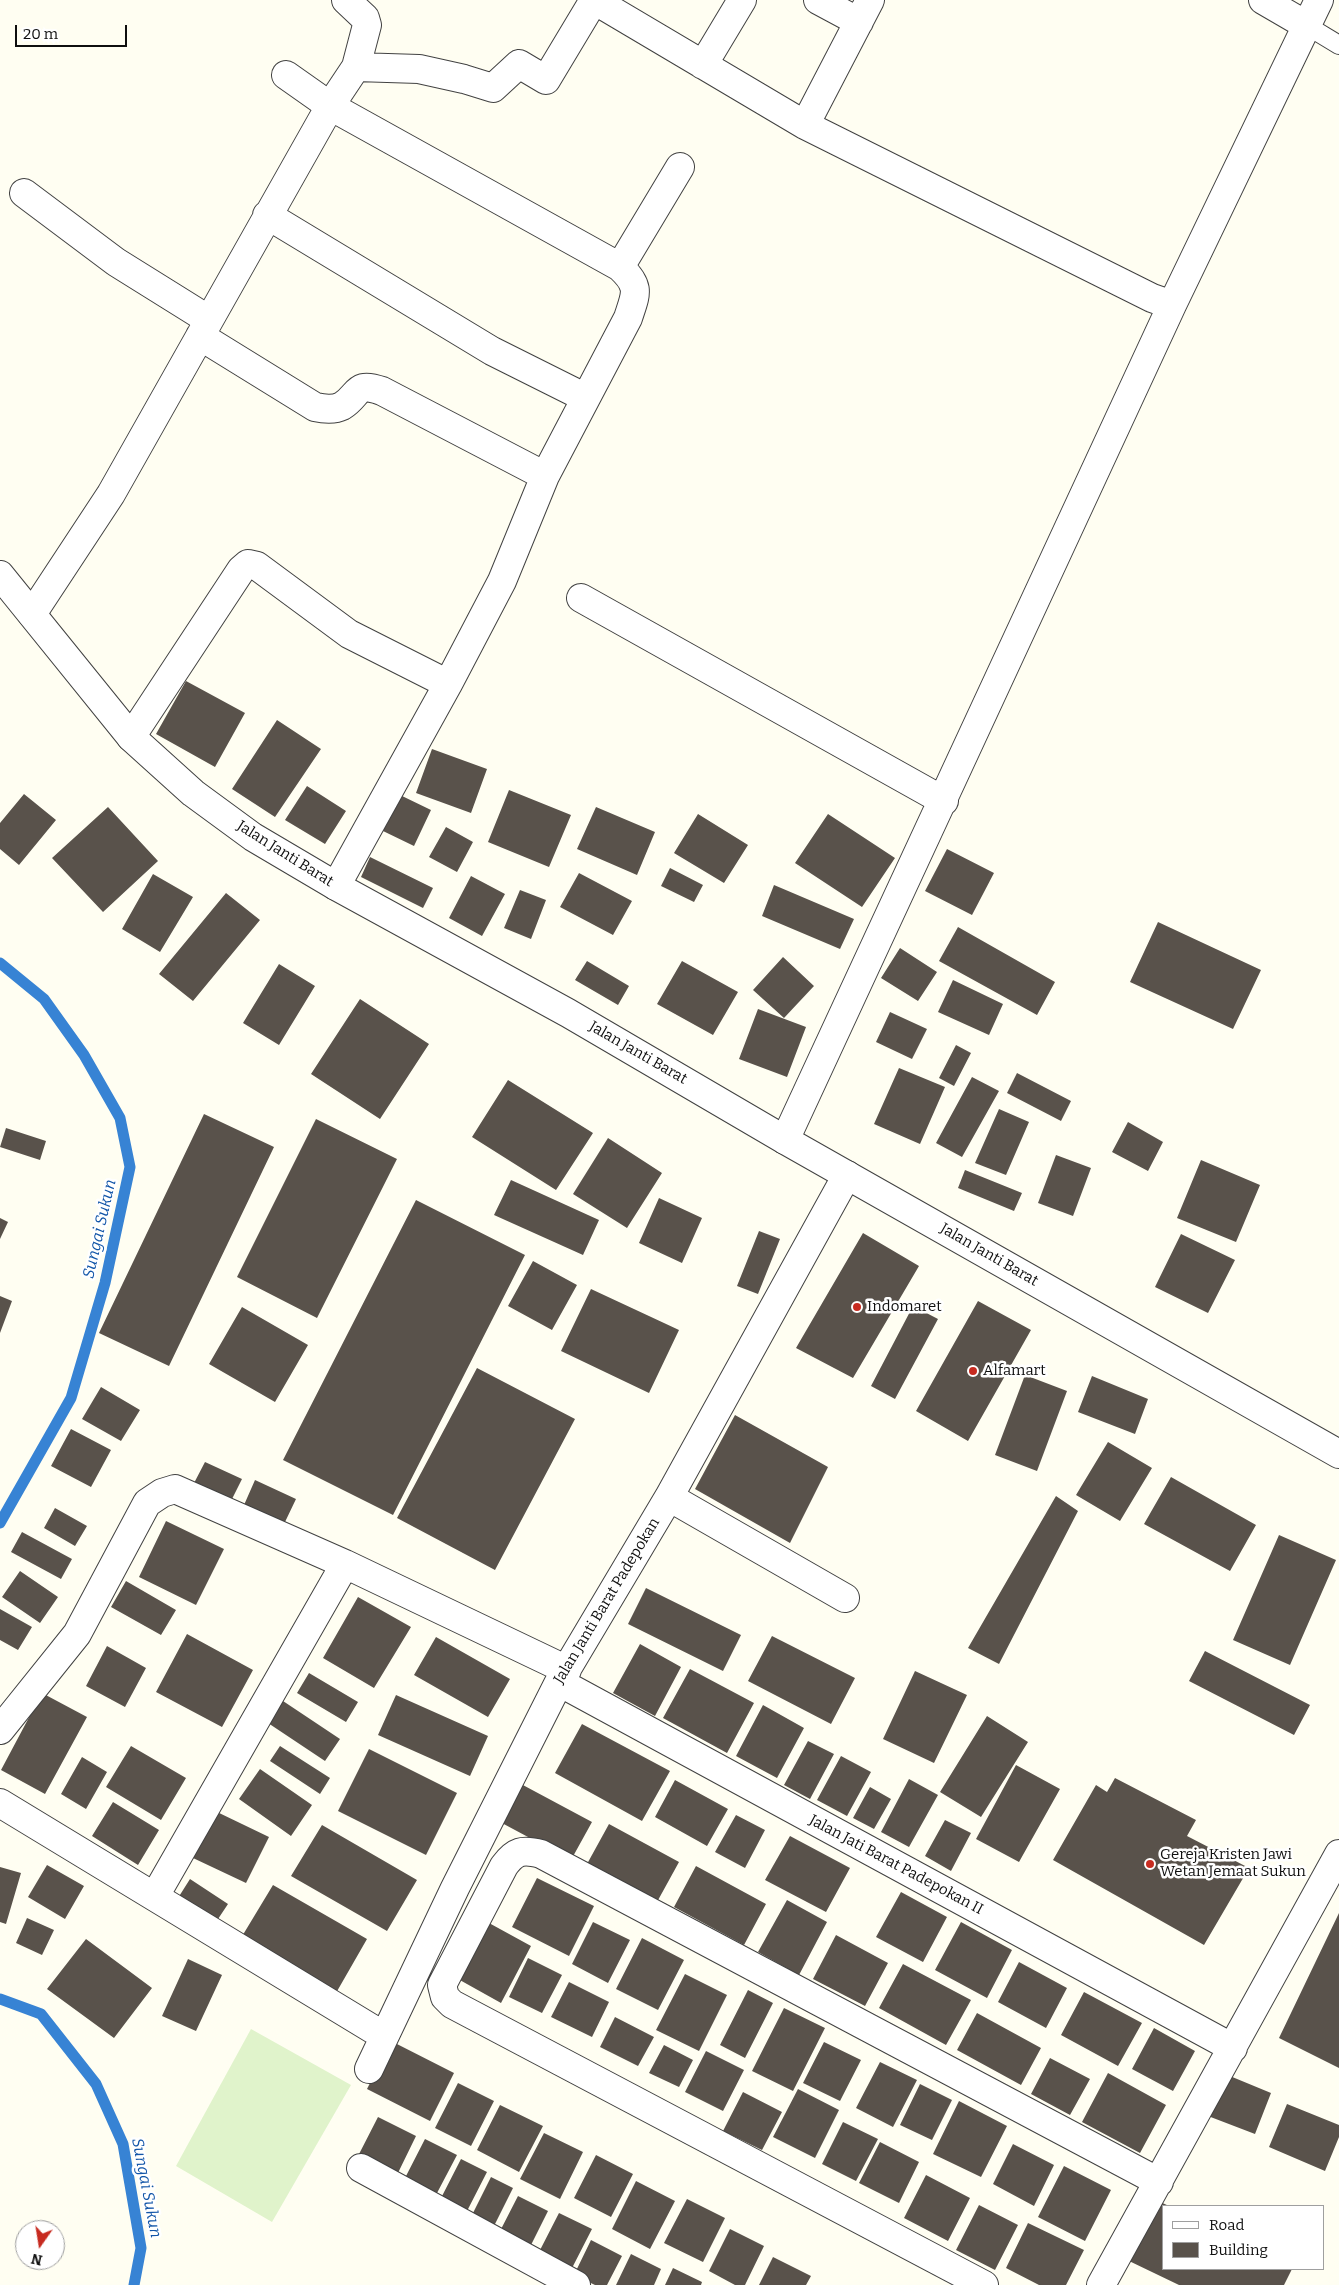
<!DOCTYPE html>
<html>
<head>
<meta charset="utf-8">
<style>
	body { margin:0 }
	#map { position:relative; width:1339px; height:2285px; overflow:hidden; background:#fffef2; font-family:Bitter,serif }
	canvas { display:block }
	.legend { position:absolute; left:1162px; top:2205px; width:162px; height:65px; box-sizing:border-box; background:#fff; border:1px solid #9f9f9f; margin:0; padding:6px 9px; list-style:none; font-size:15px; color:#0f0f0f }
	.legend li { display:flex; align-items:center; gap:10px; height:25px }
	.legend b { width:25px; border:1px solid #9f9f9f }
	.north { position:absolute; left:15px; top:2220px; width:50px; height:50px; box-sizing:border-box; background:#fff; border:1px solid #9f9f9f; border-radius:50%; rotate:193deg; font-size:14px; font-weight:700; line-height:20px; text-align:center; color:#0f0f0f }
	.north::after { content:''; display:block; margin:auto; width:18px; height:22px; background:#c72b20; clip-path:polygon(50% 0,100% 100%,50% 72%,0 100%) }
	.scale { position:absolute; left:15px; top:25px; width:112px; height:22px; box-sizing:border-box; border:2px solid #0f0f0f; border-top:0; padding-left:6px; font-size:15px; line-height:18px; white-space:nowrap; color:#0f0f0f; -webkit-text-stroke:4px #fff; paint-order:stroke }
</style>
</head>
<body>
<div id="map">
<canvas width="1339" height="2285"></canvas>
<ul class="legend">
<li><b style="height:6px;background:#fff"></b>Road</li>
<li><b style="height:14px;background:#59524b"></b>Building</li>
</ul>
<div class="north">N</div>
<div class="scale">20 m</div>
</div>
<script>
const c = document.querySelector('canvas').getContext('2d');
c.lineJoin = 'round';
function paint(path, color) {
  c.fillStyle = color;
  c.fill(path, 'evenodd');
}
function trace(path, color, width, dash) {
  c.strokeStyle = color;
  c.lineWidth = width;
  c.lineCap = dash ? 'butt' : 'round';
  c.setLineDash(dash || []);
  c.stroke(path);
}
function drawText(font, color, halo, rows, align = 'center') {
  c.font = font + ' Bitter,serif';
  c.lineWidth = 5;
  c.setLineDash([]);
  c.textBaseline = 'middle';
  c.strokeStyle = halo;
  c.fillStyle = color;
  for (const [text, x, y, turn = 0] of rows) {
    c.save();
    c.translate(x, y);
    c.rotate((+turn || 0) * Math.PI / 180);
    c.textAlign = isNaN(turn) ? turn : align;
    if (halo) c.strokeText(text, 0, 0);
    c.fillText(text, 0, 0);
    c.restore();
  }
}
const pitch = new Path2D(`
	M251,2029L351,2085L272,2222L176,2166Z`);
const stream = new Path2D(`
	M0,963L44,999L84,1055L120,1118L130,1167L105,1283L71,1398L0,1523
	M0,1999L41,2014L96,2084L123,2144L141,2248L134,2285`);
const building = new Path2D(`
	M186,681L245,713L215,767L156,734Z
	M277,720L321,749L275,817L232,789Z
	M432,749L487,769L471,813L416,793Z
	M307,786L346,811L325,844L285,820Z
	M509,790L571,815L549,867L488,842Z
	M24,794L56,820L19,865L0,849V823Z
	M400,795L431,810L414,846L383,831Z
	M108,807L158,861L103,912L52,858Z
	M596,807L655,832L637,875L577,849Z
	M698,814L748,845L724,883L674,853Z
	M828,814L895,858L862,907L795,863Z
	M446,827L473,842L457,872L429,857Z
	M947,849L994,873L972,915L925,891Z
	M370,857L433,888L423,908L361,877Z
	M670,868L703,885L694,902L661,886Z
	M579,873L632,901L613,935L560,907Z
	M153,874L193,897L160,952L122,929Z
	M471,876L505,894L482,936L449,918Z
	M774,885L854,919L840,949L762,916Z
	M520,890L546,900L531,939L504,928Z
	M226,893L260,920L193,1001L159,974Z
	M1158,922L1261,970L1233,1029L1130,982Z
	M958,927L1055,982L1037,1015L939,961Z
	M900,948L937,972L918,1001L881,978Z
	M783,957L814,986L784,1018L753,990Z
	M587,961L629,986L618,1005L575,980Z
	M682,961L738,992L713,1035L657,1004Z
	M279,964L315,986L279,1045L243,1023Z
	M953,980L1003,1004L989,1035L938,1012Z
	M360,999L429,1044L380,1119L311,1074Z
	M758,1009L806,1027L787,1077L739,1059Z
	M890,1012L927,1029L912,1059L876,1042Z
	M956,1045L971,1053L954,1086L939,1078Z
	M899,1068L945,1087L920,1144L874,1124Z
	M1017,1073L1071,1101L1061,1121L1007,1093Z
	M972,1077L999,1091L962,1157L936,1143Z
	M508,1080L593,1133L556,1190L472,1137Z
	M999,1109L1029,1122L1006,1175L975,1163Z
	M204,1114L274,1147L169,1366L99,1333Z
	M316,1119L397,1159L317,1318L237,1277Z
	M1128,1122L1163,1142L1148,1171L1112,1152Z
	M6,1128L46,1141L40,1160L0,1147Z
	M608,1138L662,1173L627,1228L573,1194Z
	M1056,1155L1091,1168L1073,1216L1038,1203Z
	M1201,1160L1260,1185L1236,1242L1177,1218Z
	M965,1170L1022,1193L1014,1211L958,1188Z
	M511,1180L599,1220L583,1255L494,1215Z
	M659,1198L702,1218L682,1263L639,1243Z
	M416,1200L525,1255L393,1515L283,1460Z
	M0,1218L8,1222L0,1239Z
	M759,1231L780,1239L758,1294L737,1286Z
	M863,1233L919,1266L853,1378L796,1348Z
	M1181,1234L1235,1260L1208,1313L1155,1287Z
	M533,1261L577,1285L552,1330L508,1306Z
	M591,1289L679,1330L649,1393L561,1351Z
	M0,1296L12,1301L0,1333Z
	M978,1301L1031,1330L968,1441L916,1411Z
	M913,1306L938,1319L895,1399L871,1386Z
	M242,1307L308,1345L275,1402L209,1364Z
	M477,1368L575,1419L495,1570L397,1518Z
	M1025,1375L1067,1391L1037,1471L995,1455Z
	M1092,1376L1148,1399L1135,1434L1078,1412Z
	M101,1387L140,1410L121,1441L82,1419Z
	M735,1415L828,1467L790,1543L695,1489Z
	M71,1429L111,1450L91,1487L51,1466Z
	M1108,1442L1152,1468L1120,1521L1076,1495Z
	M205,1462L242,1479L230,1503L193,1485Z
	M1171,1477L1256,1525L1230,1571L1144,1524Z
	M255,1480L296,1499L285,1522L244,1505Z
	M1056,1496L1078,1511L999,1664L968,1648Z
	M55,1508L87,1526L75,1546L44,1528Z
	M166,1521L224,1549L196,1605L139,1577Z
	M22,1532L72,1559L61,1579L11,1552Z
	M1279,1535L1336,1560L1290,1665L1233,1640Z
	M20,1571L58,1597L40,1623L2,1597Z
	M126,1581L176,1610L161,1635L111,1607Z
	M646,1588L741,1635L723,1671L628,1624Z
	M358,1597L411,1627L374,1688L323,1658Z
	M0,1609L32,1627L18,1650L0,1640Z
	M187,1634L253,1670L222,1727L156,1692Z
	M772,1636L855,1678L831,1724L748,1681Z
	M436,1637L510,1679L488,1717L414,1675Z
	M640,1644L681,1667L655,1716L613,1693Z
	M107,1646L146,1668L125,1707L86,1686Z
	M1205,1651L1310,1705L1294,1735L1189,1681Z
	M690,1669L754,1703L727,1753L663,1718Z
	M915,1671L967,1695L934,1763L883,1739Z
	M309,1673L358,1702L346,1722L297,1693Z
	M42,1693L87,1717L45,1794L1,1770Z
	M396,1695L488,1736L470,1776L378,1735Z
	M283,1701L340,1739L325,1761L268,1723Z
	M763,1705L804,1728L777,1778L736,1756Z
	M987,1716L1028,1742L981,1817L940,1792Z
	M582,1724L670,1771L642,1821L555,1773Z
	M808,1741L834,1754L810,1799L784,1785Z
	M131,1746L186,1778L161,1820L106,1787Z
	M280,1746L330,1778L320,1794L270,1761Z
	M369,1749L457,1793L426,1855L338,1811Z
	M841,1756L871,1772L847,1816L817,1800Z
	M82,1757L107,1772L86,1809L61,1794Z
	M1016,1765L1060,1789L1019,1862L976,1839Z
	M260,1769L312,1805L291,1836L239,1799Z
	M1115,1778L1196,1820L1187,1836L1249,1868L1204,1945L1053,1860L1096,1785L1107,1792Z
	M909,1779L938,1795L909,1847L881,1832Z
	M675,1780L728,1809L707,1846L655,1817Z
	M521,1784L592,1822L571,1860L500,1822Z
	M870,1787L891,1799L874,1829L853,1818Z
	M113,1802L159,1830L138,1865L92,1836Z
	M215,1811L269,1837L246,1883L193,1858Z
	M736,1815L765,1830L745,1868L715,1852Z
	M945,1820L971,1833L951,1871L925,1856Z
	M609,1824L679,1862L657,1902L587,1864Z
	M322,1825L417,1880L387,1931L291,1876Z
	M790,1836L850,1868L826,1912L765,1880Z
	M47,1865L84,1886L65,1919L28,1897Z
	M696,1866L766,1904L744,1945L674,1907Z
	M0,1867L21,1873L6,1924L0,1922Z
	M537,1878L594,1906L569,1956L512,1927Z
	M190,1879L228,1904L216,1922L178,1898Z
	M273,1885L367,1939L336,1993L241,1938Z
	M901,1892L947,1917L923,1962L876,1937Z
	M787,1900L827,1922L799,1975L758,1952Z
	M1339,1913V2068L1279,2038Z
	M27,1918L54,1930L42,1955L16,1943Z
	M593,1922L630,1940L608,1983L572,1964Z
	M961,1922L1012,1950L987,1998L935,1970Z
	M489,1923L531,1946L501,2003L458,1979Z
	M836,1935L888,1963L865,2006L813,1979Z
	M642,1938L684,1960L658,2010L616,1989Z
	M86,1939L152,1988L114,2038L47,1989Z
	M528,1958L562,1975L542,2013L509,1997Z
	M188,1959L222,1975L196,2031L162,2016Z
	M1019,1962L1067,1988L1046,2028L998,2002Z
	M903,1964L971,2000L946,2045L879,2008Z
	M685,1974L727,1995L699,2051L656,2030Z
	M569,1982L609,2002L592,2037L551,2017Z
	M748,1990L773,2003L745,2058L720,2045Z
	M1084,1992L1142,2023L1118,2066L1061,2035Z
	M784,2008L825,2028L793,2091L752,2071Z
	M977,2013L1041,2048L1021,2085L957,2050Z
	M615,2017L654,2037L638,2066L600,2047Z
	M1154,2028L1195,2051L1173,2091L1132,2069Z
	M391,2041L454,2073L430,2121L367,2089Z
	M824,2042L861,2060L840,2101L803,2083Z
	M664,2045L693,2060L679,2087L649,2073Z
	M706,2051L744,2070L723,2111L685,2092Z
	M1050,2058L1090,2079L1070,2115L1031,2094Z
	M880,2062L917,2080L893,2127L856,2108Z
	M1108,2073L1166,2105L1140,2153L1082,2122Z
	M1225,2074L1271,2093L1255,2134L1208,2116Z
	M458,2083L494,2101L471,2146L435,2128Z
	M920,2084L952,2100L932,2140L900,2125Z
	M798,2089L839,2110L815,2158L773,2137Z
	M743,2092L782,2112L762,2150L723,2131Z
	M959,2101L1007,2126L981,2177L933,2154Z
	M1287,2104L1339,2125V2137L1325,2171L1269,2147Z
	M500,2105L543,2126L519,2172L477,2150Z
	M378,2117L416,2136L396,2177L357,2158Z
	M843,2122L878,2139L856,2181L822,2164Z
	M544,2133L583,2152L560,2199L520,2179Z
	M425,2139L457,2155L437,2193L405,2178Z
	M880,2142L919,2162L899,2203L859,2183Z
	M1013,2144L1054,2165L1034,2206L993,2184Z
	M596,2155L633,2174L611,2217L574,2198Z
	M461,2159L487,2172L466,2213L440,2200Z
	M1064,2166L1111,2190L1085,2241L1038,2217Z
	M926,2175L970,2198L948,2241L904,2218Z
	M491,2177L513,2188L492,2230L470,2219Z
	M636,2181L675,2201L650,2249L612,2229Z
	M518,2196L548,2211L528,2251L498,2235Z
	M687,2199L725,2218L703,2262L664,2243Z
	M1156,2200L1169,2206H1163V2269H1292L1284,2285H1179L1127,2260Z
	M979,2205L1018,2225L995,2270L956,2250Z
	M559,2213L592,2229L571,2270L538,2254Z
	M1028,2223L1084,2250L1066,2285H1039L1006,2268Z
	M730,2229L764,2246L745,2285H735L709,2271Z
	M591,2240L622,2256L607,2285H595L574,2275Z
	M631,2254L661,2269L654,2285H616Z
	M773,2257L811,2276L806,2285H759Z
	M673,2268L702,2282L701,2285H665Z`);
const service = new Path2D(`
	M1306,25L1339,45`);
const minor = new Path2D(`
	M346,0L365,18L367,25L356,67
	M594,0L805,125L1152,298L1172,305
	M818,0L859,22
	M1263,0L1306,25
	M703,65L742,0
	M805,125L870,0
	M24,193L116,262L209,320
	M267,215L492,351L586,398
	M620,267L680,167
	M200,336L315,407C324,409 334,410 342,406C360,395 354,381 382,391L545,476
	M581,598L944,801
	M32,614L111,494L330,106L286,75
	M131,737L241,570L248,564L257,566L349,634L448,684
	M336,886L448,684L502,581L545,476L628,318C636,293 641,287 620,267L330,106L356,67L419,69L464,79L493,88L519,64L546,80L594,0
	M785,1140L1172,305L1319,0
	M669,1497L845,1598
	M559,1682L1233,2048
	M0,1730L77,1634L147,1503L162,1493L175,1489L345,1564L567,1670
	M0,1803L384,2036
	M155,1896L345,1564
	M369,2069L455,1888L559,1682L669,1497L847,1175
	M361,2168L576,2285
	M984,2285L452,2004L445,1997L442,1985L504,1866C515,1851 522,1849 541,1854L1159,2182
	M1101,2285L1339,1854`);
const tertiary = new Path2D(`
	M0,575L131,737L193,793L253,837L336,886L568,1013L785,1140L1339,1454`);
const markers = [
	[857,1307,5,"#c72b20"],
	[973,1371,5,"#c72b20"],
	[1150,1864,5,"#c72b20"]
];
const streetNames = [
	["Jalan Janti Barat",285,854,32],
	["Jalan Janti Barat",638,1053,30],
	["Jalan Janti Barat",989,1255,30],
	["Jalan Janti Barat Padepokan",607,1601,-59],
	["Jalan Jati Barat Padepokan II",896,1865,28]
];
const poiNames = [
	["Indomaret",867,1307],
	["Alfamart",983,1371],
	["Gereja Kristen Jawi",1160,1855],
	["Wetan Jemaat Sukun",1160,1872]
];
const waterNames = [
	["Sungai Sukun",100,1229,-77],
	["Sungai Sukun",146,2188,79]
];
paint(pitch, '#e0f3cb');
trace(stream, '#3783d4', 11);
paint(building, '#59524b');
trace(service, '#424242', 20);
trace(minor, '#424242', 30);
trace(tertiary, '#424242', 30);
trace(service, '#fff', 18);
trace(minor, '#fff', 28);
trace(tertiary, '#fff', 28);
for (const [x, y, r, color] of markers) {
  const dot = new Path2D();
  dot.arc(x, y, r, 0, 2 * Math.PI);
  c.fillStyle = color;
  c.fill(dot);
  trace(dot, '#fff', 2);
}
drawText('15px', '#0f0f0f', '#fff', streetNames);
drawText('15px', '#0f0f0f', '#fff', poiNames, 'left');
drawText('italic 16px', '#1255a8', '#fff', waterNames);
</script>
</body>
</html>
